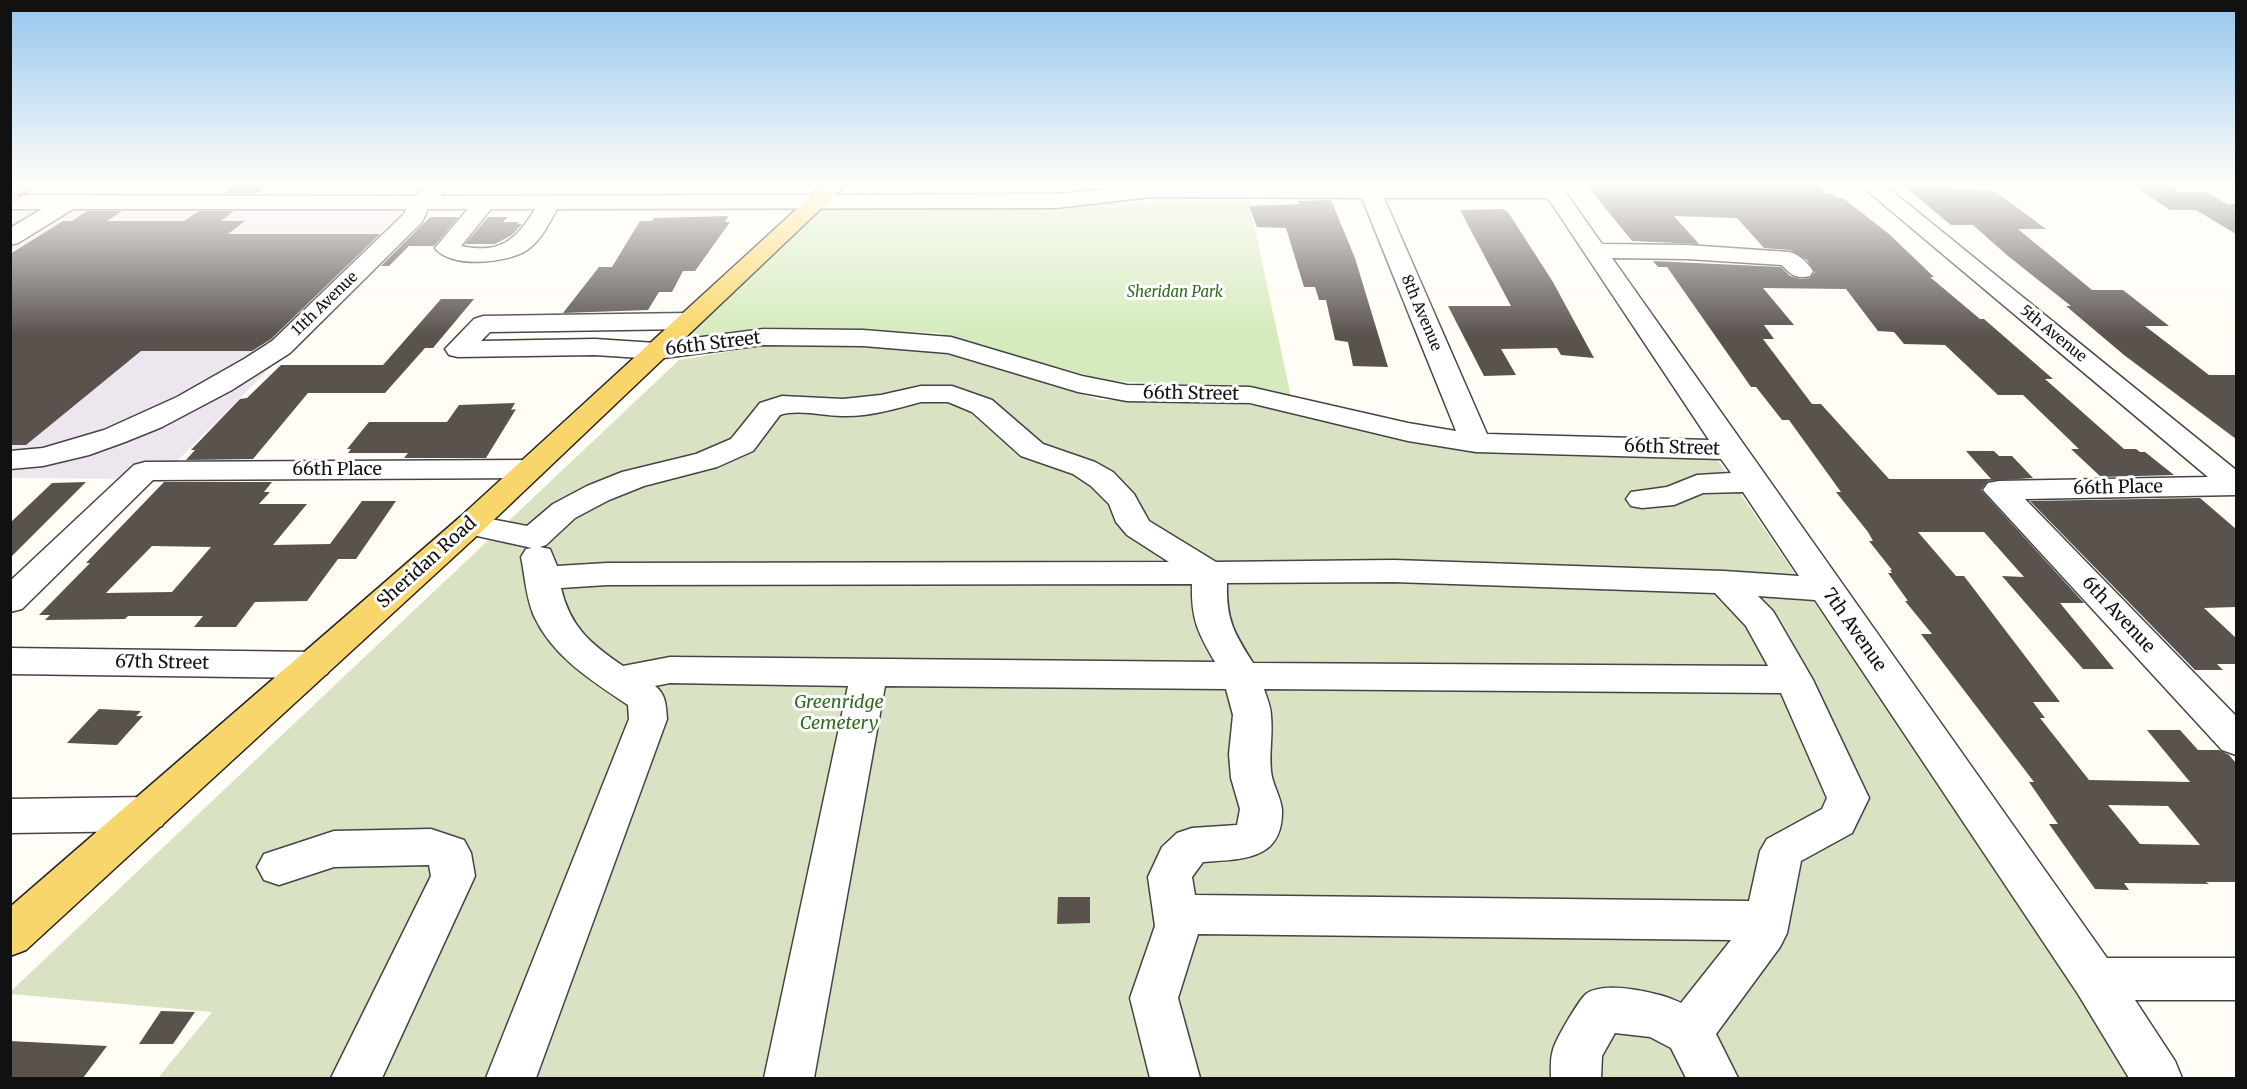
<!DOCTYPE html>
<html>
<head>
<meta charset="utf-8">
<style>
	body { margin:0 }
	#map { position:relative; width:2247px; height:1089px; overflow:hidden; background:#fffdf5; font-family:Merriweather,serif }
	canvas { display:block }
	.frame { position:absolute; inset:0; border:12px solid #111; pointer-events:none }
</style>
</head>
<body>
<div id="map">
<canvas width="2247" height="1089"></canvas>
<div class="frame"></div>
</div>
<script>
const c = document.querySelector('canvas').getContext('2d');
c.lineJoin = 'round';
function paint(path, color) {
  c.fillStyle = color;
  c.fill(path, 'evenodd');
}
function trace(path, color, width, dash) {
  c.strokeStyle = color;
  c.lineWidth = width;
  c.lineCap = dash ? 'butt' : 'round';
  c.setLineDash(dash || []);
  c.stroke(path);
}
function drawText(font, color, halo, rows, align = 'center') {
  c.font = font + ' Merriweather,serif';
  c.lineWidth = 6;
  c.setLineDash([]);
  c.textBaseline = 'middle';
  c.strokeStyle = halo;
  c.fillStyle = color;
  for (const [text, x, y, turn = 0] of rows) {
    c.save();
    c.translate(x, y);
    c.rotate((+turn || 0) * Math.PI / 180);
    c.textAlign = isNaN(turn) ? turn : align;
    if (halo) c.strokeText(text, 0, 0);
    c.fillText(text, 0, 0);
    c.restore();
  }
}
const industrial = new Path2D(`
	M24,207L396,208L401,219L285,353L174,464L123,479L11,478V216Z`);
const green = new Path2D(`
	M1249,201L1291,397L1231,386L1107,381L938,333L764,327L689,337L824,206Z`);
const cemetery = new Path2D(`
	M863,346L939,352L1101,400L1204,401L1281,408L1467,451L1717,459L2082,996L2128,1078H158L212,1012L11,994V991L679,360L756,347Z`);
const building = new Path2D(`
	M238,183H272L258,193H224Z
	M1585,183H1814L1826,193H1831L1837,198H1843L1889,234L1934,277H1930L1980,319H1984L2053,379H2045L2124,449H2136L2140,452H2145L2174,475L2101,477L2071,449H2079L2023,395H1998L1945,345L1904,344L1894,332L1878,331L1846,289L1763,288L1794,325H1764L1774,339H1763L1812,404H1821L1889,479H1991L1966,451H1994L1999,456H2012L2033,478L1988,481L1981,490L2084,603H2060L2114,669H2083L2002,576L2024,577L1984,532H1918L1956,576H1964L2060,702H2033L2045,718H2040L2089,780L2190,782L2147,730H2180L2198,750H2219L2229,755L2236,763V882H2206L2209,884L2124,883L2129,890L2095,889L2049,824H2058L2029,782H2034L1921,634H1932L1905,601H1908L1888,573H1892L1890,570H1892L1869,541H1873L1868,532L1836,492H1841L1789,420H1782L1756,387H1751L1667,267H1658L1653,261L1781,267L1790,276L1801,279L1810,278L1815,272L1807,260L1790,250L1764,248L1737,218L1674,216L1699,244L1632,241ZM2108,805L2168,806L2200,845L2140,844Z
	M2130,183H2164L2179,192H2207L2227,204H2236V234L2196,210H2170Z
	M1905,187H1948L1952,189L1995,191L2046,229H2018L2092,290H2123L2169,326H2145L2209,375H2236V439L2124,355L2066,306H2071L2008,256L1973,225H1951Z
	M1331,200L1355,258L1388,367L1353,366L1348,342L1335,340L1326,300H1319L1315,287H1304L1286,228L1257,227L1249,206L1299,204L1297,201Z
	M1502,209L1508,212L1553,282L1594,358L1561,355L1557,348L1501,349L1516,375L1484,376L1448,306H1511L1460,210Z
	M87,211H122L107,221H184L199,211H234L221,221H245L228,234H380L271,339L252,351H141L26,445H10V254L63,221H72Z
	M728,216L725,222H730L695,271H683L672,292H659L648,310L563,313L599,267H612L640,221H652L654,218Z
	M430,217H459L434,246H409L389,266H381Z
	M488,217H508L503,222H519L517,224H522L512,235L495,244H465Z
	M441,299H474L433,348H425L385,393H308L253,459L186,460L195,450H191L240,399L247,398L281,365H383Z
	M515,403L511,410L516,409L486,458H404L408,453H348L351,449H347L369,422H447L459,405Z
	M86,482L10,558V523L52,483Z
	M164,482H272L264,492H270L259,504H307L273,545L330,544L362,501H396L356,559H338L307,601L255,602L236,627H194L203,616H128L125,619L45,620L50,615H39L90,563H86ZM152,546L211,547L172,592L106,593Z
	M2200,498L2236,529V607L2204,608L2236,638V664H2217L2223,670H2195L2030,501Z
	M99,709L141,711L136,716H143L117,745L67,743Z
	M1058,897H1090V923L1057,924Z
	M161,1011L195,1012L173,1044H139Z
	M10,1041L107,1046L83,1078H10Z`);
const minor = new Path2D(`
	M1356,183H1378L1379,185L1539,186L1537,183H1559L1602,244L1687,245L1789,252C1800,255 1807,262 1813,271L1810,276C1796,279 1791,275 1782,265L1687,259L1612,258L2107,958H2236V1000H2135L2175,1061L2182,1078H2129L2078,994L1815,600L1758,596L1773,611L1813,680L1869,798L1852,833L1801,861L1787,933L1780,947L1716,1034L1738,1078H1686L1671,1048L1650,1037L1615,1033L1602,1056L1601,1078H1551C1551,1069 1550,1059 1553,1050C1555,1040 1579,1000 1586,994C1605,980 1661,993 1681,1003L1731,940L1198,934L1178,998L1200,1078H1150L1130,998L1155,926L1148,877L1162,847L1177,833L1192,828L1237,825L1240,809L1231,778L1229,754L1233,715L1226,689L885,686L814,1078H764L848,686L670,683L655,686C666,694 666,706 667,719L536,1078H486L629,719L628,705C592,681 553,657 534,616C526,598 525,576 521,557L526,549L532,548L459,532L454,525L459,518L470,515L527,526L553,504L587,486L622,472L696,454L731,439L760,403L782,396L843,399L881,395L921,386H952L992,400L1043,444L1095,462L1113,472L1134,494L1149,521L1216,562L1394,560L1724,571L1799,576L1743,492L1703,493L1674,505L1642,508L1631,506L1626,499L1631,492L1667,487L1697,475L1731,473L1721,459L1476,452L1408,441L1250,403L1127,401L1078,392L948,353L863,346L763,345L656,359L595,355L458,357L449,355L445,349L474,319L483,316L688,313L697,316L701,321L697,326L688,329L490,332L481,341L595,339L656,343L763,329L863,330L951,337L1082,376L1127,385L1250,387L1408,423L1456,431L1362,198L1151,197L1056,208L557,209C549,223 541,241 527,250C508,263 450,269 435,248L468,209H428L422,222L290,353L232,390L162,427L125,442L89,455L43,466L10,469V451L43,448L104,430L177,397L244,359L272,341L404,214L406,209H73L18,243L10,245V228L42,209H10V195L415,196C423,188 428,185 440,187L443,192L440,196L1056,194L1151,185H1357ZM1384,198H1548L1709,440L1487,434ZM491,209H535C516,241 499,254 461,246ZM921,402H948L972,412L1021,456L1073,474L1091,486L1109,504L1116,522L1127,535L1169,562L607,563L557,566L550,549L540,547L546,545L575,518L609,500L644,486L717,467L753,451L780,415C798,409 823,416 842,416C869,417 895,409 921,402ZM1394,582L1715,593L1746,626L1768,666L1253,663C1234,633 1226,620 1227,583ZM1192,584C1191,619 1198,633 1215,662L670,657L623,666C591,644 570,627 561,588L607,585ZM1264,689L1781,693L1827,798L1822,809L1767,839L1760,851L1749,901L1195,895L1192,877L1203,862C1242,859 1283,861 1282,810C1281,797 1272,784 1271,771C1269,752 1273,734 1271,716C1271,707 1267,698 1264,689Z
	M1858,183H1882L2236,470V495L2025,499L2236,716V755L2222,750L1983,490L1988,483L1999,481L2208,477Z
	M530,460L541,463L545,469L541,475L530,478L153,480L22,609L10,612V581L134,465L145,462Z
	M10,648L314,652L327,656L332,665L327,674L314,678L10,674Z
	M147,797L162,802L168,814L162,826L147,831L10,833V799Z
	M431,829L464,840L471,853L475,876L382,1078H331L431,876L429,865L334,867L279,885L264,880L257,867L264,854L334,831Z`);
const major = new Path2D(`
	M825,183H848L481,532L26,950L10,956V907L459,518Z`);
const rail = new Path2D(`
	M10,201L40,183`);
const farParknames = [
	["Sheridan Park",1175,293]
];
const farStreetnames = [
	["11th Avenue",325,304,-44],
	["8th Avenue",1421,313,67],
	["5th Avenue",2053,334,39]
];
const streetNames = [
	["66th Street",713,344,-7],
	["66th Street",1191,394,1],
	["66th Street",1672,448,2],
	["66th Place",337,470],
	["66th Place",2118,488,-1],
	["Sheridan Road",427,563,-42],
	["6th Avenue",2118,615,47],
	["7th Avenue",1854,630,55],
	["67th Street",162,663,1]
];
const parkNames = [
	["Greenridge",839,703],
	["Cemetery",839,724]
];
paint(industrial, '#eee6ef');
paint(green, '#d5ebbd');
paint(cemetery, '#d9e3c4');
paint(building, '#5a524d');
trace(minor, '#444', 3);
trace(major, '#222', 3);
paint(minor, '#fff');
paint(major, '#f9d66b');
trace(rail, '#c4262e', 4.5);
trace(rail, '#fff', 3, [10]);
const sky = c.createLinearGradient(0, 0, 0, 335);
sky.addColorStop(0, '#95c6ee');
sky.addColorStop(0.55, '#fffefa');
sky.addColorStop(1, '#fffefa00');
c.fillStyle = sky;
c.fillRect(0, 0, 2247, 335);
drawText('italic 15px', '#2f6b1f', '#fff', farParknames);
drawText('15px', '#111', '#fff', farStreetnames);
drawText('18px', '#111', '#fff', streetNames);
drawText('italic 18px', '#2f6b1f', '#fff', parkNames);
</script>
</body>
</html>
